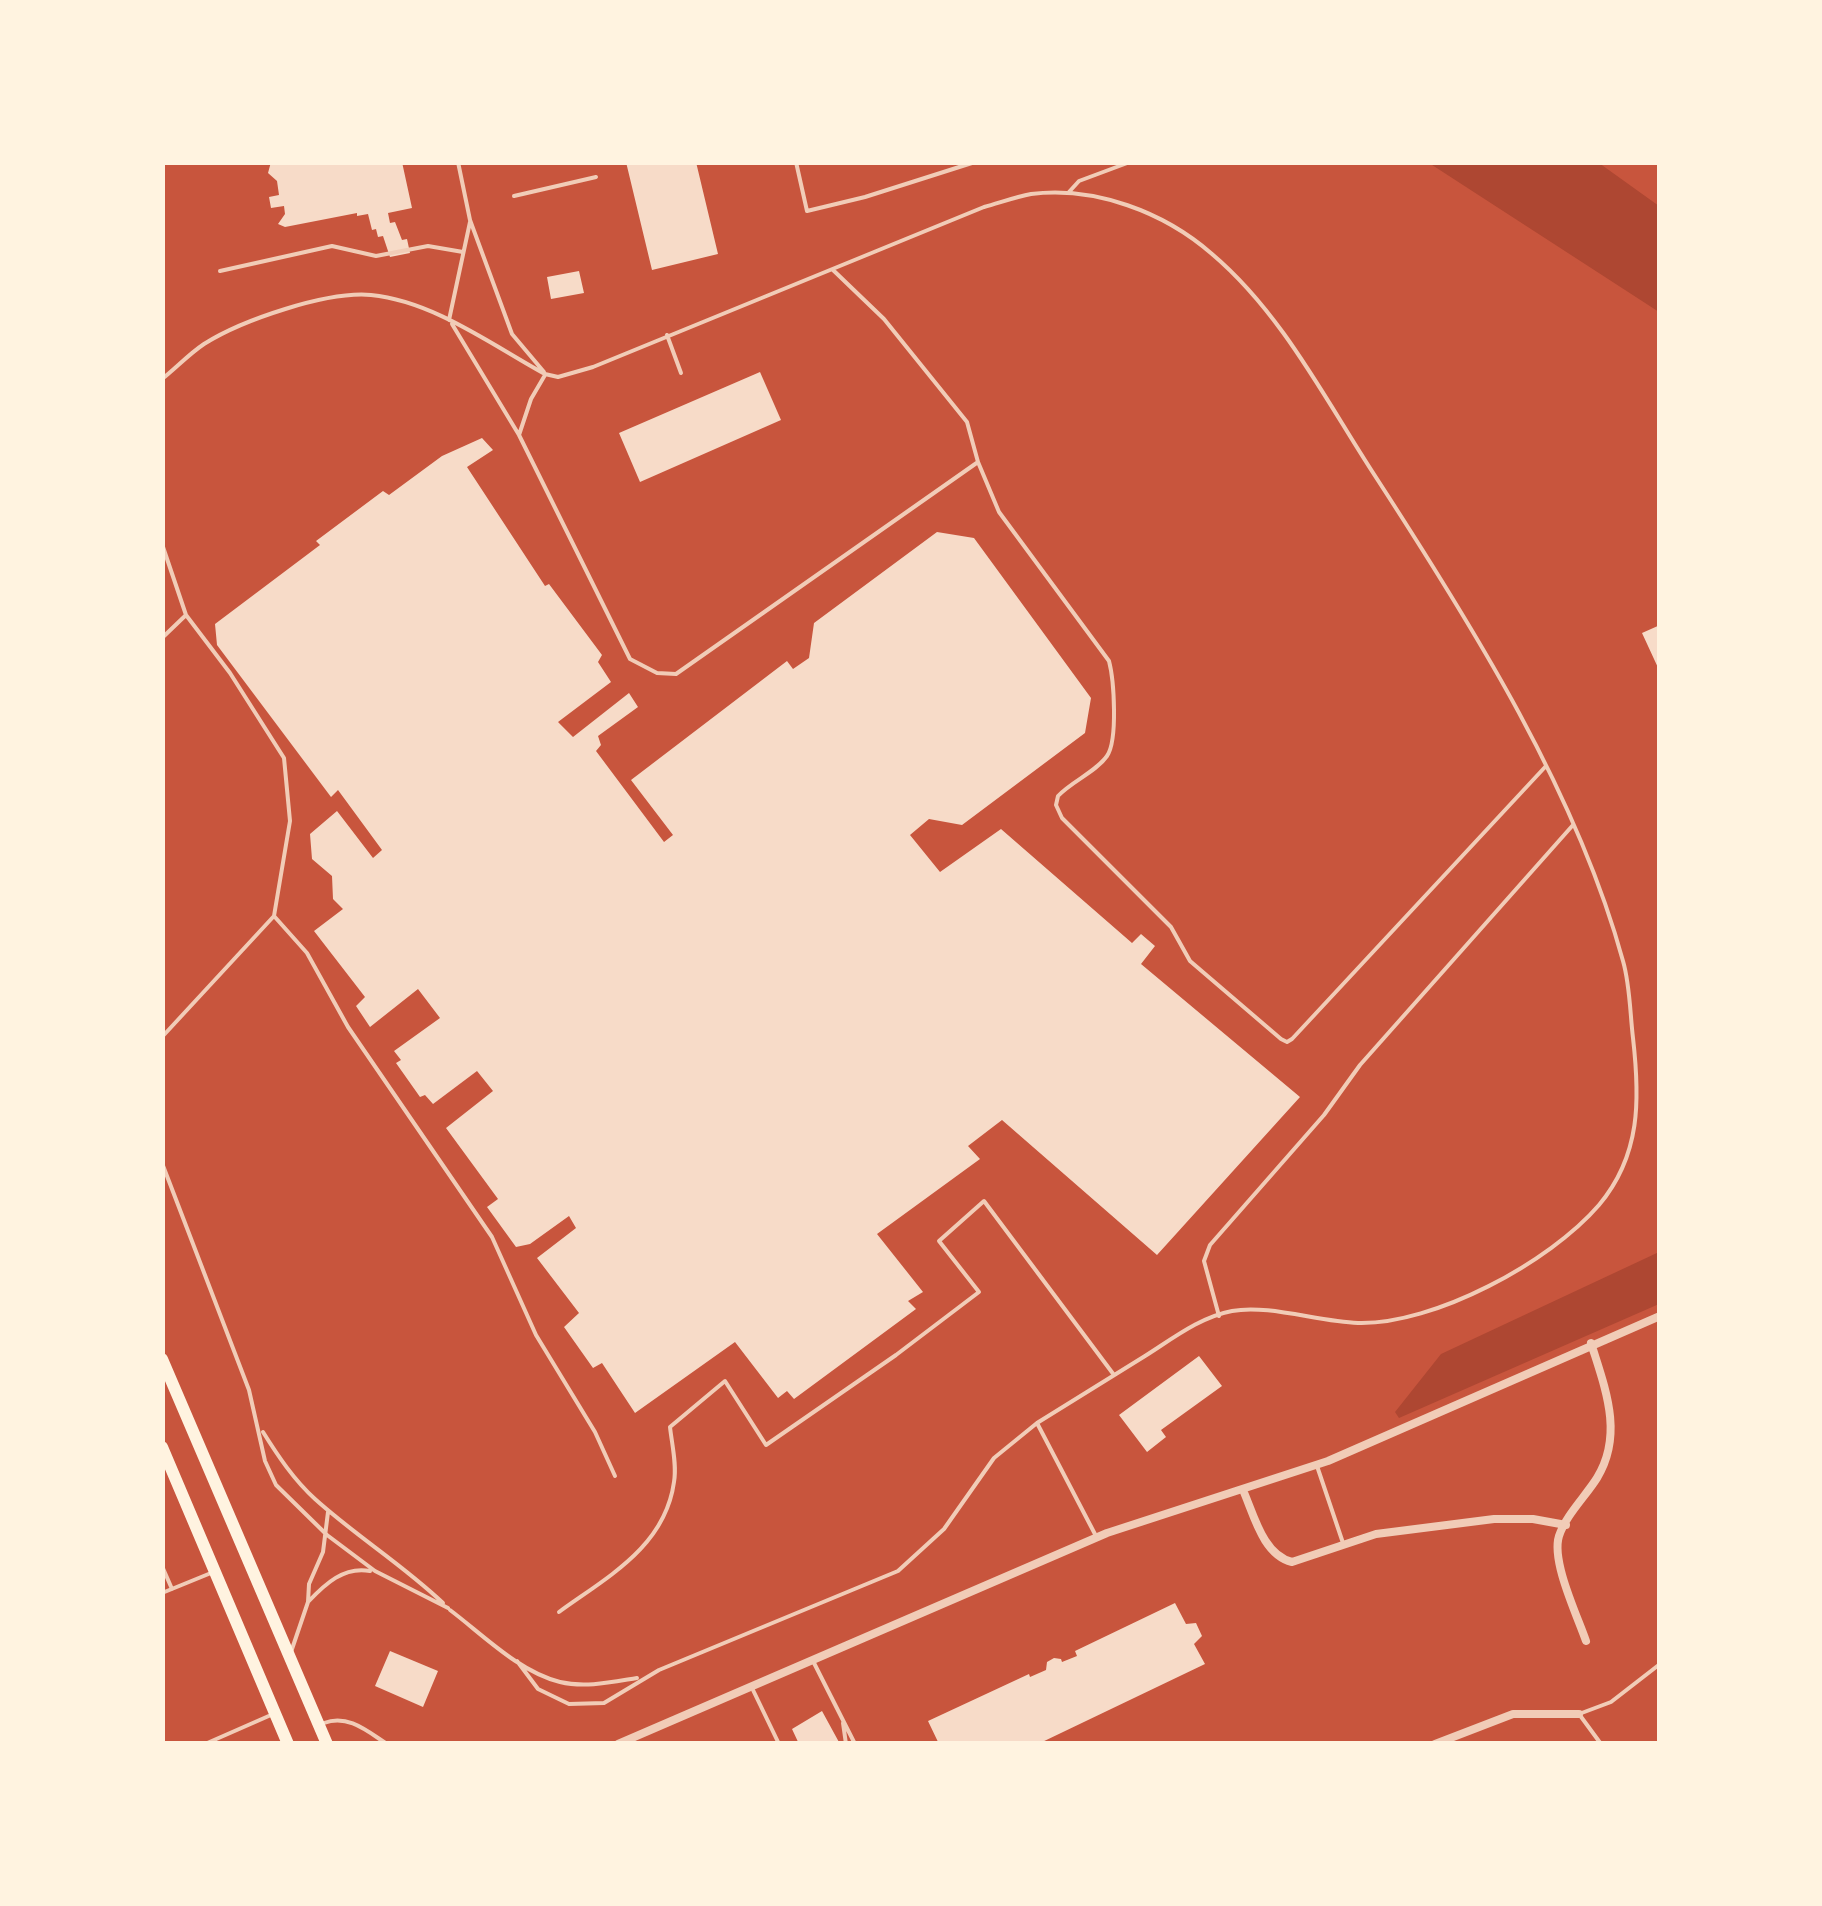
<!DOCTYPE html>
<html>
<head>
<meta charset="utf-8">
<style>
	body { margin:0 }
	#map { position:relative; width:1822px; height:1906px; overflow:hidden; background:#c8553d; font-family:"Noto Serif",serif }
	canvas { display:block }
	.frame { position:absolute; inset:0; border:165px solid #fff3e0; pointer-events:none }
</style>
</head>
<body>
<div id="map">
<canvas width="1822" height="1906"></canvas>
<div class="frame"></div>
</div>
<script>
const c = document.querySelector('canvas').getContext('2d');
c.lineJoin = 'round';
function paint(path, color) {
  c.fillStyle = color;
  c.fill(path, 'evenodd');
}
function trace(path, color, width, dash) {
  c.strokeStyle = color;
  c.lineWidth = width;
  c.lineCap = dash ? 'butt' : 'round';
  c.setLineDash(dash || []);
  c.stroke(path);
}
const green = new Path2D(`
	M1429,163H1599L1659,206V312Z
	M1659,1252V1304L1399,1418L1395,1412L1441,1354Z`);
const building = new Path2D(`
	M271,162H402L412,208L388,213L390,223L395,222L402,240L407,239L410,253L390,257L383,236L378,237L376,229L372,230L368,214L357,216V213L285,227L278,224L285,214L284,206L271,208L269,197L279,195L277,181L268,173Z
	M626,162H696L718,254L652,270Z
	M579,271L584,293L551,299L547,277Z
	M760,372L781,420L640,482L619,433Z
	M482,438L493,450L467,467L545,586L549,584L602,655L598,662L611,682L558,722L573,737L629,693L638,707L598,736L601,745L596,751L664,842L673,835L631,780L787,661L793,669L809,658L814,623L937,532L974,538L1091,698L1085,733L962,825L929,819L910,835L940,872L1001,829L1132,943L1141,934L1155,946L1141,964L1300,1097L1157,1255L1002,1120L968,1146L980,1159L877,1234L923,1292L908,1301L916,1309L794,1399L787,1391L778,1398L735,1342L635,1413L602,1363L593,1368L564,1327L579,1313L537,1258L576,1228L569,1216L530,1244L516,1247L487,1207L498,1199L446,1128L493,1091L477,1071L433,1104L425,1095L420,1097L396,1063L401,1060L394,1051L440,1018L418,989L370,1027L356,1006L365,997L314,931L343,909L333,899L332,876L312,859L310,834L337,811L373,858L382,850L338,790L331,797L217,645L215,624L320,545L316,541L383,491L389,495L442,456Z
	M1660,625V672L1642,633Z
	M1199,1356L1222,1386L1161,1430L1166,1437L1147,1452L1119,1415Z
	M1175,1603L1186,1624L1196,1623L1202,1636L1194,1644L1205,1664L1038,1744H939L928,1721L1029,1674L1030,1677L1046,1670L1047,1662L1054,1658L1061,1659L1062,1662L1077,1656L1075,1651Z
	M390,1651L438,1671L423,1707L375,1686Z
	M822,1711L840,1744H799L792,1729Z`);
const service = new Path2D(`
	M458,162L470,220L512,334L544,372
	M796,162L807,211L865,197L975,162
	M1069,192L1079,181L1130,162
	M514,196L596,177
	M833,270L884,319L967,422L978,462L999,512L1109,661C1114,680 1118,740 1107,756C1096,772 1072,781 1058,796L1056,805L1062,818L1171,927L1190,961L1281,1039L1287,1042L1292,1039L1546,766
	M220,271L332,246L376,256L428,246L463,252
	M449,320L470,222
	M452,324L519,435L630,659L657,673L676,674L978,462
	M667,335L681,373
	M162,379C176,368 189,354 204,344C242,320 327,291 371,295C433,301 492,345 545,374L558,377L593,367L984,207C999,203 1015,197 1031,194C1095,186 1164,212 1212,254C1284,315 1328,405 1379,482C1473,627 1577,793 1623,961C1630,985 1630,1013 1633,1038C1640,1099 1641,1155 1599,1205C1550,1262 1434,1325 1358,1323C1319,1322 1268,1304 1232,1311C1200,1317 1172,1339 1145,1356C1109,1378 1073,1401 1037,1423L1097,1538
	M519,435L531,399L545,375
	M162,544L186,615L230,673L284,758L290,821L274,916L162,1037
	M162,638L186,615
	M274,916L307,953L348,1027L492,1237L536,1335L595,1432L615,1476
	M162,1163L249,1390L265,1461L276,1485L327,1535L375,1571L448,1608
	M1219,1316L1204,1261L1210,1245L1324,1115L1360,1065L1573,825
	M263,1432C278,1456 294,1480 315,1499C356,1536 403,1565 443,1603
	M1317,1466L1343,1543
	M162,1566L172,1589
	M162,1593L211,1573
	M308,1602C325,1584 344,1566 370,1571
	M450,1610C482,1634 519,1672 560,1682C585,1688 612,1682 637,1678
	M559,1612C607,1577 665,1547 674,1482C677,1465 672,1445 670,1427L725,1381L766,1445L896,1355L979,1292L939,1241L984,1201L1114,1375
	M291,1652L308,1602L309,1584L323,1552L328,1512
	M517,1661L538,1689L569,1704L604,1703L659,1670L898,1571L944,1529L994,1458L1037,1423
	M813,1661L855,1744
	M753,1690L779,1744
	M324,1723C348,1714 367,1731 387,1744
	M843,1723L846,1744
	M205,1744L271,1715
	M1601,1744L1579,1714L1611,1702L1660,1664`);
const minor = new Path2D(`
	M1243,1490C1254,1515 1263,1555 1292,1562L1376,1534L1494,1519H1533L1566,1525
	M1586,1641C1577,1615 1551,1561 1559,1536C1566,1515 1585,1497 1597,1478C1624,1434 1605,1388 1591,1343
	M618,1744L1107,1533L1328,1461L1660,1316
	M1435,1744L1513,1714H1579`);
const primary = new Path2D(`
	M162,1359L327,1744
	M162,1447L288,1744`);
paint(green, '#ae4732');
paint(building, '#f7dbc8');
trace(service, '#f1ccb7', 4);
trace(minor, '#f1ccb7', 8);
trace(primary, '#fff3e0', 12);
</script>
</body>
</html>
